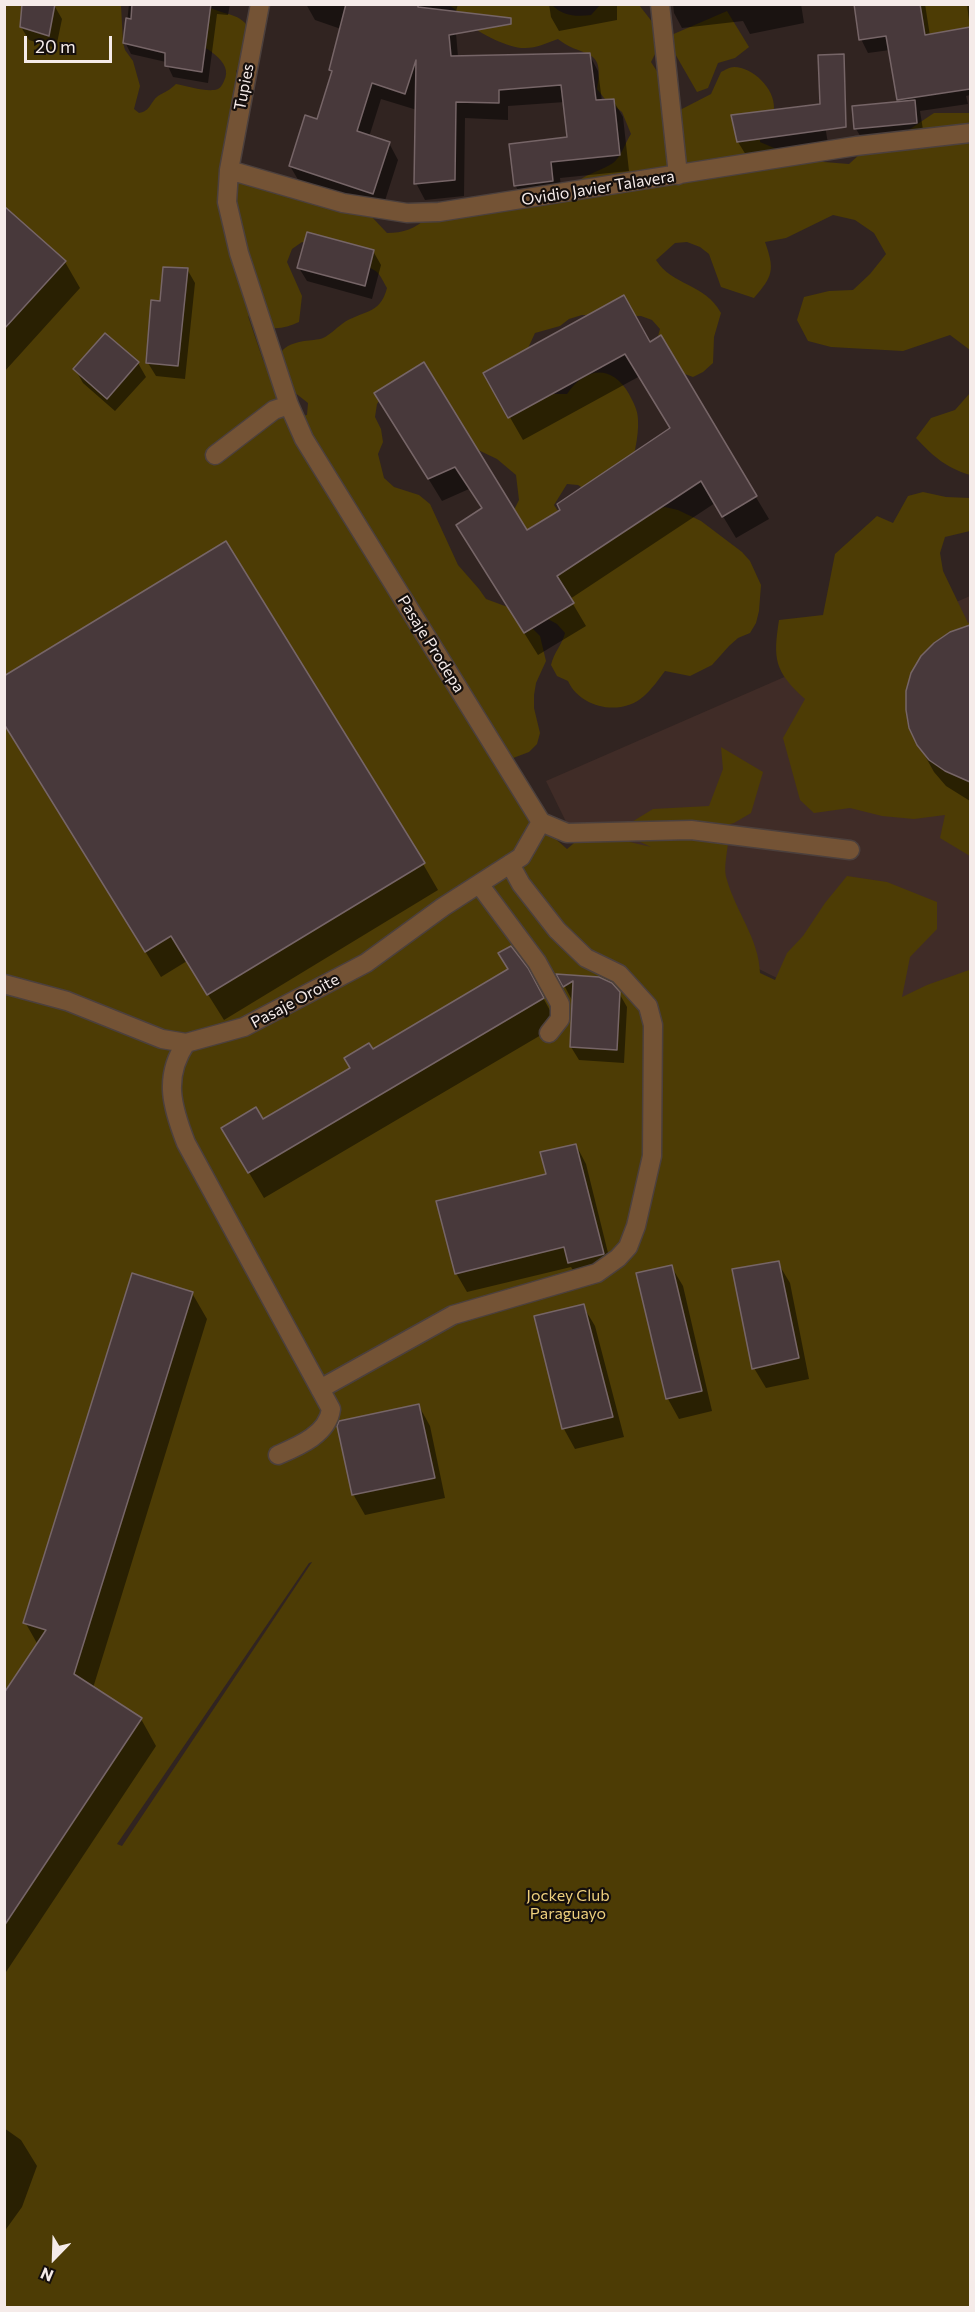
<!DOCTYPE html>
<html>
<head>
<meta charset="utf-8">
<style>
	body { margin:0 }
	#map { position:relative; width:975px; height:2312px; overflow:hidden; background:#312421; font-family:Commissioner,sans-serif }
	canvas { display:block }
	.frame { position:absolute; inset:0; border:6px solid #f5ebe9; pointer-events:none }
	.north { position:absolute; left:24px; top:2228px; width:60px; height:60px; -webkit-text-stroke:4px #150f0d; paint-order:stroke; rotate:203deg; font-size:16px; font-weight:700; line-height:24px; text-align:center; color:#f5ebe9 }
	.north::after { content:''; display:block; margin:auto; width:21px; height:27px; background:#f5ebe9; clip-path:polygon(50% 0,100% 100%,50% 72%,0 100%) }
	.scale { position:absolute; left:24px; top:36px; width:88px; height:27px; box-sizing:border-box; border:3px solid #f5ebe9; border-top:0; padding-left:8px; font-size:18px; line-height:21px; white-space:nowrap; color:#f5ebe9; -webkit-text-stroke:4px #150f0d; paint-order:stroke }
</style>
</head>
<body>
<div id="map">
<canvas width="975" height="2312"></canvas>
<div class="frame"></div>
<div class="north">N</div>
<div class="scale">20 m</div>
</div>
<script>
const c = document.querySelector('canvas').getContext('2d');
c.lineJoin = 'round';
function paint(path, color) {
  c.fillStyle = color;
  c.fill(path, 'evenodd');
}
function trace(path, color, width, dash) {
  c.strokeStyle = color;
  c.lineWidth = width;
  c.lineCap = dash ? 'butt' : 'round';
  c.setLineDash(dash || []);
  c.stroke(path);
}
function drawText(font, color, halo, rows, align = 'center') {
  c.font = font + ' Commissioner,sans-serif';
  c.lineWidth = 4.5;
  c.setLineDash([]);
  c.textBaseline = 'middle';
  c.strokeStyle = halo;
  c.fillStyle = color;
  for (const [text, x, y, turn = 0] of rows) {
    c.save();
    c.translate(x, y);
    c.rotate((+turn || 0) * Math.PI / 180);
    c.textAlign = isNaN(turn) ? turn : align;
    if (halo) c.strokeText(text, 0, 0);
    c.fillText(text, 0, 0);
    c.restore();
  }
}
const built = new Path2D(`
	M970,596V1323L787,983L599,889L546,781Z`);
const green = new Path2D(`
	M5,5H121L123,43L125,50L133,61L140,86L134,109L139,113C151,111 150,102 158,96C165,92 170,90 176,84C187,86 202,91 214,90C219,90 222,86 224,81C235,61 202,46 188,38L206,5C222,16 238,11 249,28L241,65L236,71L243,96L227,155L248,175L259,169L371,216L387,233C403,233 416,229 427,217L578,181C589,173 602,170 613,163C621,157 625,143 631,134L622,112L604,98L597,89C606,45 582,59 558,39C547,43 537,48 525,48C512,49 479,34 469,24C462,17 457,9 448,5H552C563,16 576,17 591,15L600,5H639L657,28L656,52L651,62L665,84L678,111L711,94L721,72C725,70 730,67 734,67C753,67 775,89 774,108C774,116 766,121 762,128C760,131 761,137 760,142L786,153L812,156L824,162L849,164L871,144L895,139L934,113H970V350L950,335L903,351L831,347L808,341L797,320L804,297L829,291L853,290L870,274L886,254L874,233L855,220L833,215L786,238L765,242C775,270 773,276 754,298L721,287L709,254L700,247L687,242L675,243L656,260C672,286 705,283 721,313L714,337L713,363L703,372L693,377L674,370L657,340L660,329L652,320L641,316L582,315L569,319L560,326L535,333L524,357L543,394H567C585,367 612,364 629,394C633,402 638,410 638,420C639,438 633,457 630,475L598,498L578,485L567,484L554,505L568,526L665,507L678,510L701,521L742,552L750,561L761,585L759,611L756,623L750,633L738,638L729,646L712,665L690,676L665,671C659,679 652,689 644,696C621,717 580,708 568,681L557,676L551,665C554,652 562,645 565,633L557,624L546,618L508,522L519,500L516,475L497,459L474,448L384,394L377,404L375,417L381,429L383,442L378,454L384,478L394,487L419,495L430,504L458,565L479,589L486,599L513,609L540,636L546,661L536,683L534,695V708L540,733L537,744L529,752L500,763L535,821L567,849L587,832L651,847L617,831L653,809L709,806L723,769L721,747L763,772L751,813L734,823L702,831L728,843C727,854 723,870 727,880C736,912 759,939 760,973L775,980L787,953L803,936L825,903L847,876L887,882L937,902V929L910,957L902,997L927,985L969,970L970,967V2307H5ZM302,242C321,246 362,261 377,272C381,276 384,283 387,288C380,316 361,310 342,324C336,328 330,335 323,338C318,340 310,340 304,341C276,346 277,357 280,381L308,403L307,415L295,417L263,360L248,316C262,331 281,331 299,322L302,296L287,262L292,249ZM312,1562L122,1846L117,1844L309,1563Z
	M876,5H970V32L940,45Z
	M727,11L749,47L735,58L718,63L708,88L697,92L674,52L669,36Z
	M970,393V475C945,467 934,457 916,438L931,418L955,410Z
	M923,492L946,497L970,498V531L945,537L940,553L943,571L968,623L970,622V856L940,838L945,815L914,819L882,816L850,808L814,813L800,800L783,738L805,699C774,671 773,659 779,620L823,615L835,554L877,516L893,523L908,496Z`);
const shadow = new Path2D(`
	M129,4H230L228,15L217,14L208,83L173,77L166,62L131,54L125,42Z
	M306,4H458L452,27L456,33L458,57L589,54L598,71L602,101L613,100L623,117L629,171L560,178L562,198L525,202L515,185L568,139L565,102L508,106V120L465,118L464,196L425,200L416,183L417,110L381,99L369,137L389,143L398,160L382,210L300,183L290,166L318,120L332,74L330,70L341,29L315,20Z
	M549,4H617V20L559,31L551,17Z
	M673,4H801L804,23L750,34L743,21L682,28L674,13Z
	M855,4H925L930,36L970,29L967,4H970V95L966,96L968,104L920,111L924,136L864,142L856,129L900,103L890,50L868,53L861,39Z
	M54,5L62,19L56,48L29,40L21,27Z
	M824,119L828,144L746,155L738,142Z
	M4,208L65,262L80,288L4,372Z
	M373,251L381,265L372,299L307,281L299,268Z
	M187,269L195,283L185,379L156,376L148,363L161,302Z
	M105,335L138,363L146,377L115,411L83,383L75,369Z
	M660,337L769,519L736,538L715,503L570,599L586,626L538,655L471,548L483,509L469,489L442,501L376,393L526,532L562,511L672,429L640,376L523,440L485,374L650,344Z
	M968,628H970V801L946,786L934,772L919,745Z
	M4,722L423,864L438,890L224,1020L187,961L161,977Z
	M559,976L619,993L627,1007L624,1063L579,1060L571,1047L572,1000Z
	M542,996L558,1025L264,1198L238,1154L372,1051Z
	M576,1145L586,1164L613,1273L580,1282L571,1267L467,1292L456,1273Z
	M778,1263L790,1283L809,1379L766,1388L754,1368Z
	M671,1266L683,1286L712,1411L679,1419L668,1399L638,1274Z
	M192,1293L207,1319L93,1688L141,1719L156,1746L4,1975V1696L38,1645L25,1622Z
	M583,1306L595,1326L624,1437L575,1449L564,1429Z
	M419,1406L430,1426L445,1498L365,1515L353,1494Z
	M4,2128L21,2140L37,2166L22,2207L4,2232Z`);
const building = new Path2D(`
	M22,4H55L49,36L20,27Z
	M132,4H211L202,72L165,66V53L123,43L126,18L131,19Z
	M346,4H418V7L511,18V24L449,35L451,56L590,53L596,100L614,99L620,155L551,162L553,181L514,186L509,144L567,137L561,85L499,90V103L456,102L455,180L414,184L416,60L405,94L372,83L357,131L390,142L373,194L289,166L305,115L317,119L332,71L329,70Z
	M854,4H920L925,35L970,27V89L897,100L886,36L859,40Z
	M844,54L846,127L737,142L731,115L820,104L818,55Z
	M915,100L917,123L854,129L852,106Z
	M4,206L66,261L4,329Z
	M307,232L374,250L365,286L297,268Z
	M163,267L188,268L178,366L146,363L151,300L160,301Z
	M624,295L650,342L661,335L757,496L722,517L701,481L557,576L574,603L524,633L456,525L482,508L455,467L428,479L374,393L424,362L527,530L560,510L557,504L670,428L625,354L508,418L483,373Z
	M105,333L139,362L107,399L73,369Z
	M226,541L425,863L207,995L171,936L145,952L4,724V676Z
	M970,625V782L945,771L929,760L917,745L909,728L906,710V691L911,673L921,656L934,643L950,632Z
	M511,946L528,968L544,998L248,1173L221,1128L256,1107L263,1119L350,1068L344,1058L369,1043L373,1049L508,969L498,953Z
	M556,974L599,977L612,983L620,992L617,1050L570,1047L573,981L563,987Z
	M576,1144L604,1254L568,1263L564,1247L455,1274L436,1201L546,1174L540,1152Z
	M779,1261L799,1358L752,1369L732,1269Z
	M672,1265L702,1391L666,1399L636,1273Z
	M132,1273L193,1292L74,1674L142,1718L4,1926V1693L46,1630L23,1623Z
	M584,1304L613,1417L562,1429L534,1316Z
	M419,1404L435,1478L352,1495L337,1426L339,1421Z`);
const minor = new Path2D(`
	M260,4L229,170L227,202L239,253L289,405L304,439L541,822L567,833L691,830L850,850
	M660,4L678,175
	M229,170L343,203L407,213L439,212L856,146L970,133
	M215,455L274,410L289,405
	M479,884L537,962L560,1004V1019L549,1033
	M4,984L67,1001L162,1039L186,1043L244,1027L366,963L443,907L521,857L541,822
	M186,1043C163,1077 172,1107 186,1143L331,1409C328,1434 299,1446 278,1455
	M320,1389L453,1315L597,1273L618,1258L628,1247L636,1226L652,1156L653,1025L648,1006L619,974L586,958L557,930L521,884L510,864`);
const streetNames = [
	["Tupies",244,87,-79],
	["Ovidio Javier Talavera",598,188,-9],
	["Pasaje Prodepa",431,644,58],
	["Pasaje Oroite",295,1001,-28]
];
const parkNames = [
	["Jockey Club",568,1896],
	["Paraguayo",568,1914]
];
paint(built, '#402c27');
paint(green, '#4d3c05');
paint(shadow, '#0007');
paint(building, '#48393b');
trace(building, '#766567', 1.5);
trace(minor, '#4c403d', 21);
trace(minor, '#745335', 18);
drawText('16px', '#f5ebe9', '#150f0d', streetNames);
drawText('16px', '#efd07d', '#150f0d', parkNames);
</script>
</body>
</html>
